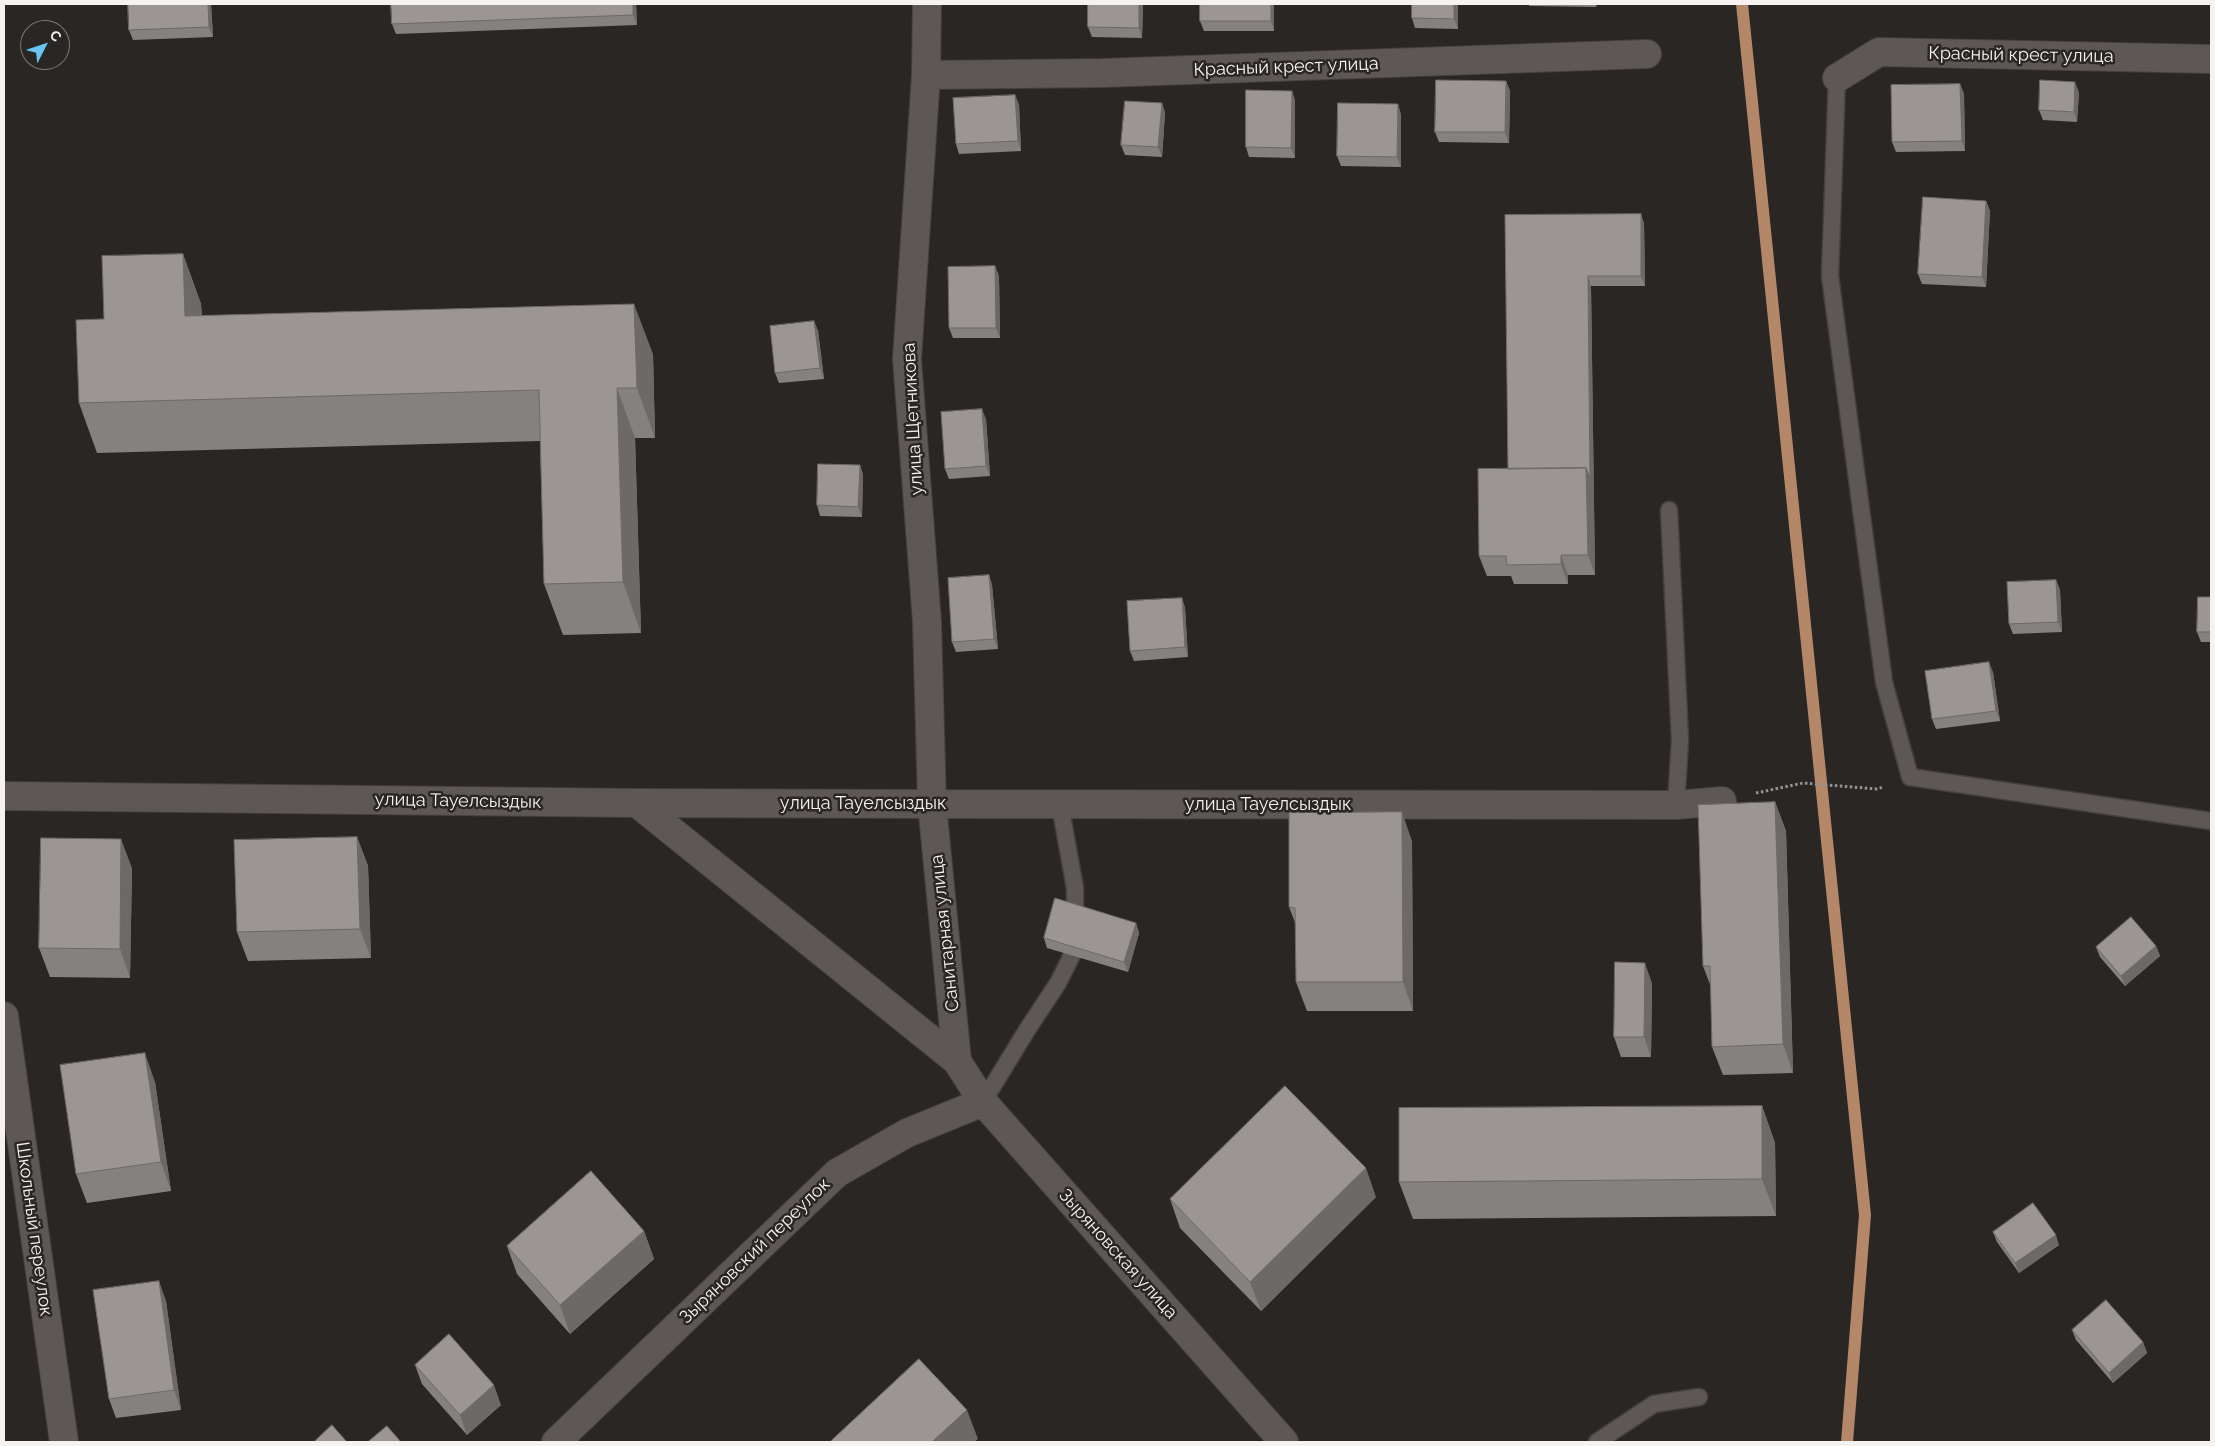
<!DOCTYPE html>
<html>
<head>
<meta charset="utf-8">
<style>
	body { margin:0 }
	#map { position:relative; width:2215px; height:1446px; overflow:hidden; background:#2a2624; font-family:Raleway,sans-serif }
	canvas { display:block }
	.frame { position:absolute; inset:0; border:5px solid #f5f2f1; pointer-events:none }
	.north { position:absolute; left:20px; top:20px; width:50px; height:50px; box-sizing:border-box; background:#2a2624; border:1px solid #7b7876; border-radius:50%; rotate:49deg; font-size:14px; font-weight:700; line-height:20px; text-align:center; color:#f5f2f1 }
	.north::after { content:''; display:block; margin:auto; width:18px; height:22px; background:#68c4f0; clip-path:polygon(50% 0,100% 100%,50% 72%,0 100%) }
</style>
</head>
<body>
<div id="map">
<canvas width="2215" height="1446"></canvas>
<div class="frame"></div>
<div class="north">С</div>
</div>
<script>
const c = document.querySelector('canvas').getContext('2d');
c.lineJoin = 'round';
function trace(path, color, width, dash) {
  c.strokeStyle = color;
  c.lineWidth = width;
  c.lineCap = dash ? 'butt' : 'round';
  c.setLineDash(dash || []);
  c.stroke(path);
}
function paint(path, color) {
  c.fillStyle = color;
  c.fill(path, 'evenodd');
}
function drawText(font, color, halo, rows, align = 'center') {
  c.font = font + ' Raleway,sans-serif';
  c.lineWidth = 5;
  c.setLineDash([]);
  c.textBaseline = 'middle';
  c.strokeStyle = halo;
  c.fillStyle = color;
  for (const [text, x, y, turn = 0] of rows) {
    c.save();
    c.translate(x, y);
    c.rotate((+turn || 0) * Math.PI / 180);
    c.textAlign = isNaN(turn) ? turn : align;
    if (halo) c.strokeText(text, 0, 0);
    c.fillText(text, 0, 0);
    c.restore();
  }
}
const stream = new Path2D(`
	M1742,4L1865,1215L1847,1442`);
const path = new Path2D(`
	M1756,793L1803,783L1877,789L1883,787`);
const service = new Path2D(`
	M1837,78L1830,276L1884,682L1910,777L2211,821
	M1669,510L1680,740L1676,805
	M983,1102L1027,1030L1058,983L1072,955L1075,914V888L1060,805
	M1597,1442L1654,1404L1699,1397`);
const minor = new Path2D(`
	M927,4L926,75L907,359L927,622L932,804L1676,805L1722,801
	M926,75L1102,73L1647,54
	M1837,78L1879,52L2211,59
	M4,1016L64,1442
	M556,1442L837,1173L907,1133L983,1102`);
const tertiary = new Path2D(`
	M4,796L637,803L932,804L957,1061
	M637,803L957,1061L983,1102L1284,1442`);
const wall = new Path2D(`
	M211,4L213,37L133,40L129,30Z
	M636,4L637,25L396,34L392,24Z
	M1143,4L1142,38L1092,37L1088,27Z
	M1274,4V31H1204L1200,21Z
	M1412,4H1458V29L1415,28L1412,18Z
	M1529,4H1597L1596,7L1529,6Z
	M1986,4H2044V5Z
	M1506,81L1510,91L1509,143L1439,142L1435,132Z
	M1960,84L1964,94L1965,151L1896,152L1892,142Z
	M1292,91L1295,101V158L1249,157L1246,147Z
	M2079,92L2077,122L2043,120L2039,110Z
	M1015,95L1019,105L1021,151L959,154L956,144Z
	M1162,103L1165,113L1162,157L1125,155L1121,145Z
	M1401,114V167L1341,166L1337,156Z
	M1986,201L1990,211L1986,287L1922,284L1918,274Z
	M1641,214L1644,224L1645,286H1591L1595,575H1568V584H1514L1511,576H1487L1479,556L1508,469L1505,215Z
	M183,254L201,304L202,316L653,354L655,438H635L641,633L563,635L544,584L540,441L97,453L79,403L104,319Z
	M995,266L999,276L1000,338H953L949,328Z
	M814,321L818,331L824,379L779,383L775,373Z
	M986,419L990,476L949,479L945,469Z
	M860,465L863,475L862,517L820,516L817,505Z
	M989,575L992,585L998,649L956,652L952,642Z
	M2056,580L2060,590L2062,632L2013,634L2009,624Z
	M2211,597V642H2201L2197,632Z
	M1182,598L1185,608L1188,657L1134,661L1130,651Z
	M1993,672L2000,721L1936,729L1932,719Z
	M1775,802L1786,831L1793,1073L1723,1075L1712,1047L1711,987L1703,966Z
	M357,837L368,866L371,958L248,961L237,932Z
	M1412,841L1413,1011H1307L1296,982V925L1289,907Z
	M132,868L130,978L50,977L39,948Z
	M1136,923L1139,933L1128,972L1047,948L1044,938Z
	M2156,946L2160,956L2125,986L2100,957L2096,947Z
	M1652,983L1651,1057H1621L1614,1037Z
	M155,1082L171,1191L87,1203L76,1174Z
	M1762,1106L1775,1143L1776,1216L1413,1219L1399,1182Z
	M1376,1197L1261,1311L1180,1228L1170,1199Z
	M644,1231L654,1259L570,1334L517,1274L507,1246Z
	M1993,1232L2059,1245L2019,1273L1997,1242Z
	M166,1301L181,1410L116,1418L109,1399Z
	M2072,1330L2143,1342L2147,1353L2113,1383L2076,1340Z
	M415,1365L501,1405L467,1435L422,1384Z`);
const shadedWall = new Path2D(`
	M208,4H211L213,37L209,27Z
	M633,4H636L637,25L633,15Z
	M1139,4H1143L1142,38L1139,28Z
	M1271,4H1274V31L1271,21Z
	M1454,4H1458V29L1454,19Z
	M1506,81L1510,91L1509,143L1505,132Z
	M2075,82L2079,92L2077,122L2074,112Z
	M1960,84L1964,94L1965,151L1962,141Z
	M1292,91L1295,101V158L1291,148Z
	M1015,95L1019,105L1021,151L1018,141Z
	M1162,103L1165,113L1162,157L1158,147Z
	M1398,104L1401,114V167L1397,157Z
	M1986,201L1990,211L1986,287L1982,277Z
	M1641,214L1644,224L1645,286L1641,276Z
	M183,254L201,304L203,367L185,316Z
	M995,266L999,276L1000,338L996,328Z
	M1588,276L1591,286L1595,575L1588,555L1586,468Z
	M634,304L653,354L655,438L637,388Z
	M814,321L818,331L824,379L820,368Z
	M617,388L635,438L641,633L623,582Z
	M982,409L986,419L990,476L986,466Z
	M860,465L863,475L862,517L858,507Z
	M1561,555L1568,575V584L1561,564Z
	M989,575L992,585L998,649L994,639Z
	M2056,580L2060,590L2062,632L2058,622Z
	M1182,598L1185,608L1188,657L1185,647Z
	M1989,662L1993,672L2000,721L1996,711Z
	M1775,802L1786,831L1793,1073L1783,1044Z
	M1402,812L1412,841L1413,1011L1403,982Z
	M357,837L368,866L371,958L360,929Z
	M121,839L132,868L130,978L120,949Z
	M1136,923L1139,933L1128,972L1124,962Z
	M2156,946L2160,956L2125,986L2121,976Z
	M1645,963L1652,983L1651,1057L1644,1037Z
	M145,1053L155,1082L171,1191L161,1162Z
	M1762,1106L1775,1143L1776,1216L1762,1179Z
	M1366,1168L1376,1197L1261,1311L1250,1282Z
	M644,1231L654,1259L570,1334L560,1305Z
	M2056,1235L2059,1245L2019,1273L2015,1263Z
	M159,1281L166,1301L181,1410L174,1390Z
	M2143,1342L2147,1353L2113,1383L2109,1373Z
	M494,1385L501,1405L467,1435L460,1415Z
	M967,1410L978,1439L974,1442H932Z`);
const building = new Path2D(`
	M128,4H208L209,27L129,30Z
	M391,4H633V15L392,24Z
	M1088,4H1139V28L1088,27Z
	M1200,4H1271V21H1200Z
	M1412,4H1454V19L1412,18Z
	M1436,80L1506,81L1505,132H1435Z
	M2040,80L2075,82L2074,112L2039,110Z
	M1960,84L1962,141L1892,142L1891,85Z
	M1246,90L1292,91L1291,148L1246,147Z
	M1015,95L1018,141L956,144L953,98Z
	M1125,101L1162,103L1158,147L1121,145Z
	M1338,103L1398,104L1397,157L1337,156Z
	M1923,197L1986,201L1982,277L1918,274Z
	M1641,214V276H1588L1590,478L1586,468L1508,469L1505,215Z
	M183,254L185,316L634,304L637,388H617L623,582L544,584L539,390L79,403L76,320L104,319L102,256Z
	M995,266L996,328H949L948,267Z
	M814,321L820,368L775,373L770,326Z
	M982,409L986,466L945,469L941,412Z
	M818,464L860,465L858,507L817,505Z
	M1586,468L1588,555H1561V564L1507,565L1506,556H1479L1478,469Z
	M989,575L994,639L952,642L948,578Z
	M2056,580L2058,622L2009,624L2007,582Z
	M2198,597H2211V632H2197Z
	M1182,598L1185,647L1130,651L1127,601Z
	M1989,662L1996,711L1932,719L1925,671Z
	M1775,802L1783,1044L1712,1047L1710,966H1703L1698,805Z
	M1402,812L1403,982H1296L1295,908L1289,907V813Z
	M357,837L360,929L237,932L234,840Z
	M41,838L121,839L120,949L39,948Z
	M1055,898L1136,923L1124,962L1044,938Z
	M2131,917L2156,946L2121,976L2096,947Z
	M1615,962L1645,963L1644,1037H1614Z
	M145,1053L161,1162L76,1174L60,1065Z
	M1285,1086L1366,1168L1250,1282L1170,1199Z
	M1762,1106V1179L1399,1182V1108Z
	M591,1171L644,1231L560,1305L507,1246Z
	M2033,1203L2056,1235L2015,1263L1993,1232Z
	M159,1281L174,1390L109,1399L93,1290Z
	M2106,1300L2143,1342L2109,1373L2072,1330Z
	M449,1334L494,1385L460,1415L415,1365Z
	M919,1359L967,1410L932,1442H830Z
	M332,1425L347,1442H314Z
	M387,1426L401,1442H368Z`);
const streetNames = [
	["Красный крест улица",2021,55,1],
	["Красный крест улица",1286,67,-2],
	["улица Щетникова",913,419,-93],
	["улица Тауелсыздык",458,801,1],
	["улица Тауелсыздык",863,804],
	["улица Тауелсыздык",1268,805],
	["Санитарная улица",945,933,-96],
	["Школьный переулок",34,1229,82],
	["Зыряновский переулок",755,1251,-44],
	["Зыряновская улица",1118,1254,48]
];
trace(stream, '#b58769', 12);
trace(service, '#45413f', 19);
trace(minor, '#45413f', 30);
trace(tertiary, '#45413f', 30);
trace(path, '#959290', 3, [2.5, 2.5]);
trace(service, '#5d5856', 16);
trace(minor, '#5d5856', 28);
trace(tertiary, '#5d5856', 28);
paint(wall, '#85817f');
paint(shadedWall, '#6c6968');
paint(building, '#9b9694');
trace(building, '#6c6968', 1);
drawText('18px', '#f5f2f1', '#2a2624', streetNames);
</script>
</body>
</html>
